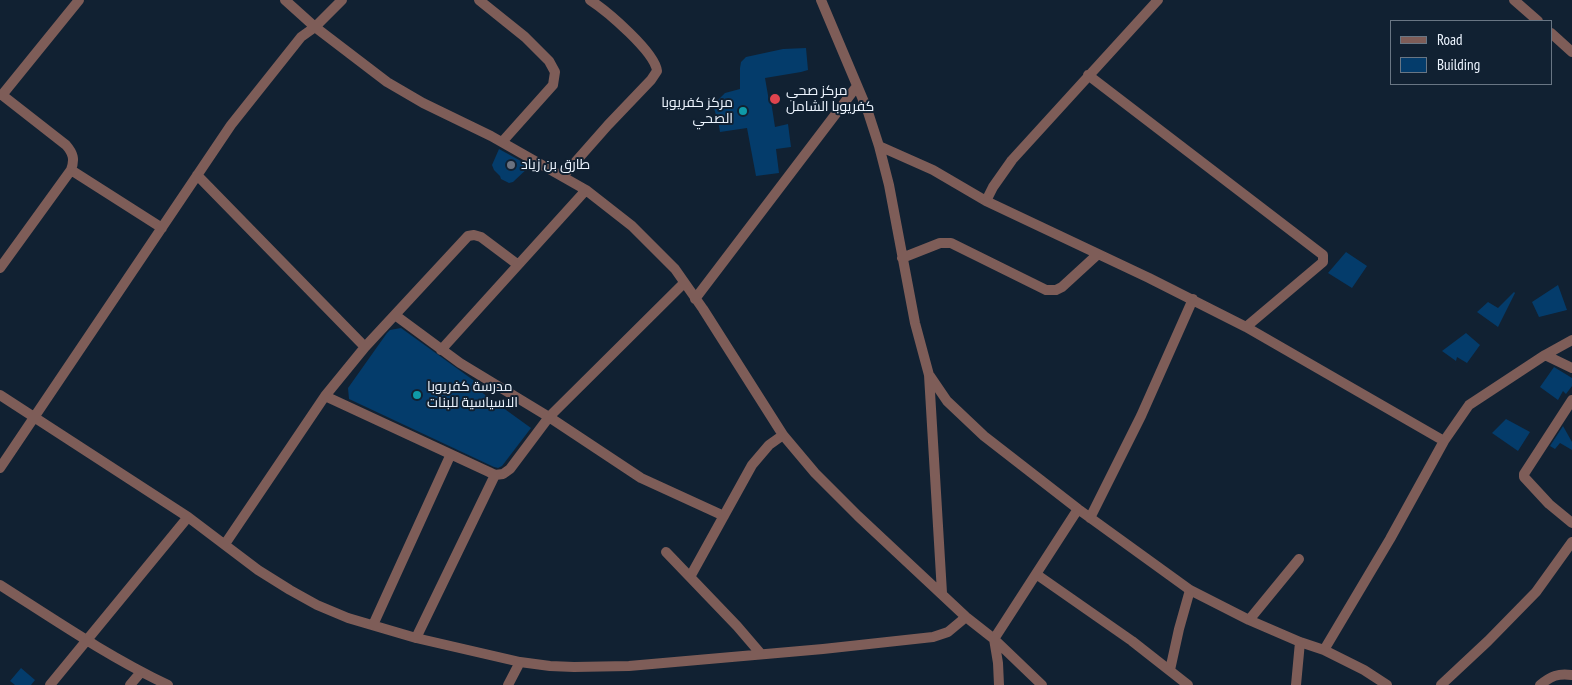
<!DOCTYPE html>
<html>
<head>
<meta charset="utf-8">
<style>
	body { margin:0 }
	#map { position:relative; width:1572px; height:685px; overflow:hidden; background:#112132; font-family:"PT Sans Narrow",sans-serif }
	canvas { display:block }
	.legend { position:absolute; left:1390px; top:20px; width:162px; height:65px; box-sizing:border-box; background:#112132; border:1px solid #697684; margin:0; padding:6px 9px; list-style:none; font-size:15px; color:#edf5ff }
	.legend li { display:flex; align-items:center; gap:10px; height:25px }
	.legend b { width:25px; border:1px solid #697684 }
</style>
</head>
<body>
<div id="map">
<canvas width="1572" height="685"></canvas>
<ul class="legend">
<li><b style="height:6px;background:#7e5d58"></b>Road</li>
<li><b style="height:14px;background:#043c6b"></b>Building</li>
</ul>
</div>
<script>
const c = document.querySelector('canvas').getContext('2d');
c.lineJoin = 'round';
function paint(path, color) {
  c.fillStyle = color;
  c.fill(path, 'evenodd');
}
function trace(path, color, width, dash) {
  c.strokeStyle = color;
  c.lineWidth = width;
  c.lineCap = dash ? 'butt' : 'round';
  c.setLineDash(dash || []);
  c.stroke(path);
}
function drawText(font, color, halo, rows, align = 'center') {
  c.font = font + ' "PT Sans Narrow",Cairo,sans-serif';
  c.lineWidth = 4;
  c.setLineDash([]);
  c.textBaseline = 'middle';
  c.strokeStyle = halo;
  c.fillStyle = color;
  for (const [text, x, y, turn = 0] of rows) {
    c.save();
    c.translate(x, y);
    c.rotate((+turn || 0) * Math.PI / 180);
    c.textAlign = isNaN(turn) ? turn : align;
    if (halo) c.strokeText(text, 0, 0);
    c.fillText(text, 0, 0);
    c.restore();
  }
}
const building = new Path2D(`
	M806,48L808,70L801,72L765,78L769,101H771L775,127L788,124L791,147L776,149L779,173L756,176L747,128L720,132L717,114L716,115L713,105L725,93L740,89V68L741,62L746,57L783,49Z
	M499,149L530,166L513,182L509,183L501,179L500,176L494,170L492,165Z
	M1346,252L1367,266L1352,288L1328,273Z
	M1558,285L1567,310L1539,317L1532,302Z
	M1514,292L1515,293L1498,327L1477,312L1488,302L1498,308Z
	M401,328L480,385L477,389L531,428L502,466L498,468L494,467L349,399L348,388L387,333L390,330Z
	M1466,333L1480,345L1467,363L1457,357L1456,361L1442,351Z
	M1554,367L1572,378V386L1566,394L1563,391L1558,400L1540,387Z
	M1506,419L1530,432L1518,451L1492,433Z
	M1563,426L1572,442V450L1560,443L1555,449L1550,446Z
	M21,668L35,680L31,685H15L10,681Z`);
const minor = new Path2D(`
	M285,0L315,27L387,82L423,103L491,136L586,190L632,226L675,269L703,309L783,435L815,473L858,516L966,617L994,639L1042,685
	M479,0L525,37L549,61L555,72L553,85L502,142
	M821,0L867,109L879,146L889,185L915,323L929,375L942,593
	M1514,0L1538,21
	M1551,33L1572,52
	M1088,75L1323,255V262L1246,327
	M0,95H2L79,0
	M879,146L933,170L986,201L1149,278L1246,327L1444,441
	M71,170L162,228
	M197,175L365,347
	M563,176L608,125L651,80L657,71C655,52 607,11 590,0
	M986,201L993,187L1012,160L1158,0
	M902,258L940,243H951L1046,290H1056L1062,287L1098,254
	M0,268L71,170C75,159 73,153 66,145L2,95
	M695,299L857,86
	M395,315L460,363L549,417L641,478L724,516
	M441,350L586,190
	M1545,355L1572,368
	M930,376L947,401L984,436L1078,509L1190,590L1249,620L1300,642L1324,650L1364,670L1387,685
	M0,395L188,517L258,570L290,590L317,605L348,618L416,638L520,662L550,666L574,667L629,666L823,649L933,637L948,632L966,617
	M325,396L489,472L495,475L503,474L510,469L549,417L684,283
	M1572,400L1524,474V477L1549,504L1572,523
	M0,468L231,125L301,37L315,27L342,0
	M1090,518L1141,416L1193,299
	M225,544L325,396L365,347L468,236L474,235L481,237L517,264
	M666,552L737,626L761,654
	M1036,574L1132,641L1188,685
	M690,577L752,465L769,445L783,435
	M0,585C55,620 109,657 168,685
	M1249,620L1299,559
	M373,625L450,456
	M416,638L495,475
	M1324,650L1390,539L1444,441L1469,405L1545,355L1572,340
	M1170,670L1179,629L1190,590
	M50,685L188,517
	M130,685L141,672
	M508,685L520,662
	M999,685L998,663L994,639L1078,509
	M1296,685L1300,642
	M1441,685L1488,641L1536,592L1572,542
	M1540,685C1551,676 1558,673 1572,675`);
const markers = [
	[775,99,6,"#e0444e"],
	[743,111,5,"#0f9aa8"],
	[511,165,5,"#6b7280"],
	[417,395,5,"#0f9aa8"]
];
const poiNames = [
	["مركز صحي",786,91],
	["كفريوبا الشامل",786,107],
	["مركز كفريوبا",733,103,"right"],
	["الصحي",733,119,"right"],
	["طارق بن زياد",521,165],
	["مدرسة كفريوبا",427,387],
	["الاسياسية للبنات",427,403]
];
paint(building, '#043c6b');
trace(minor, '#7e5d58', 10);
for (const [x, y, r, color] of markers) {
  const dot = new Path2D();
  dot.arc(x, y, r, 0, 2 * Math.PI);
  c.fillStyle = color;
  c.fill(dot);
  trace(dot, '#112132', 2);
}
drawText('14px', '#edf5ff', '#112132', poiNames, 'left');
</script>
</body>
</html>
